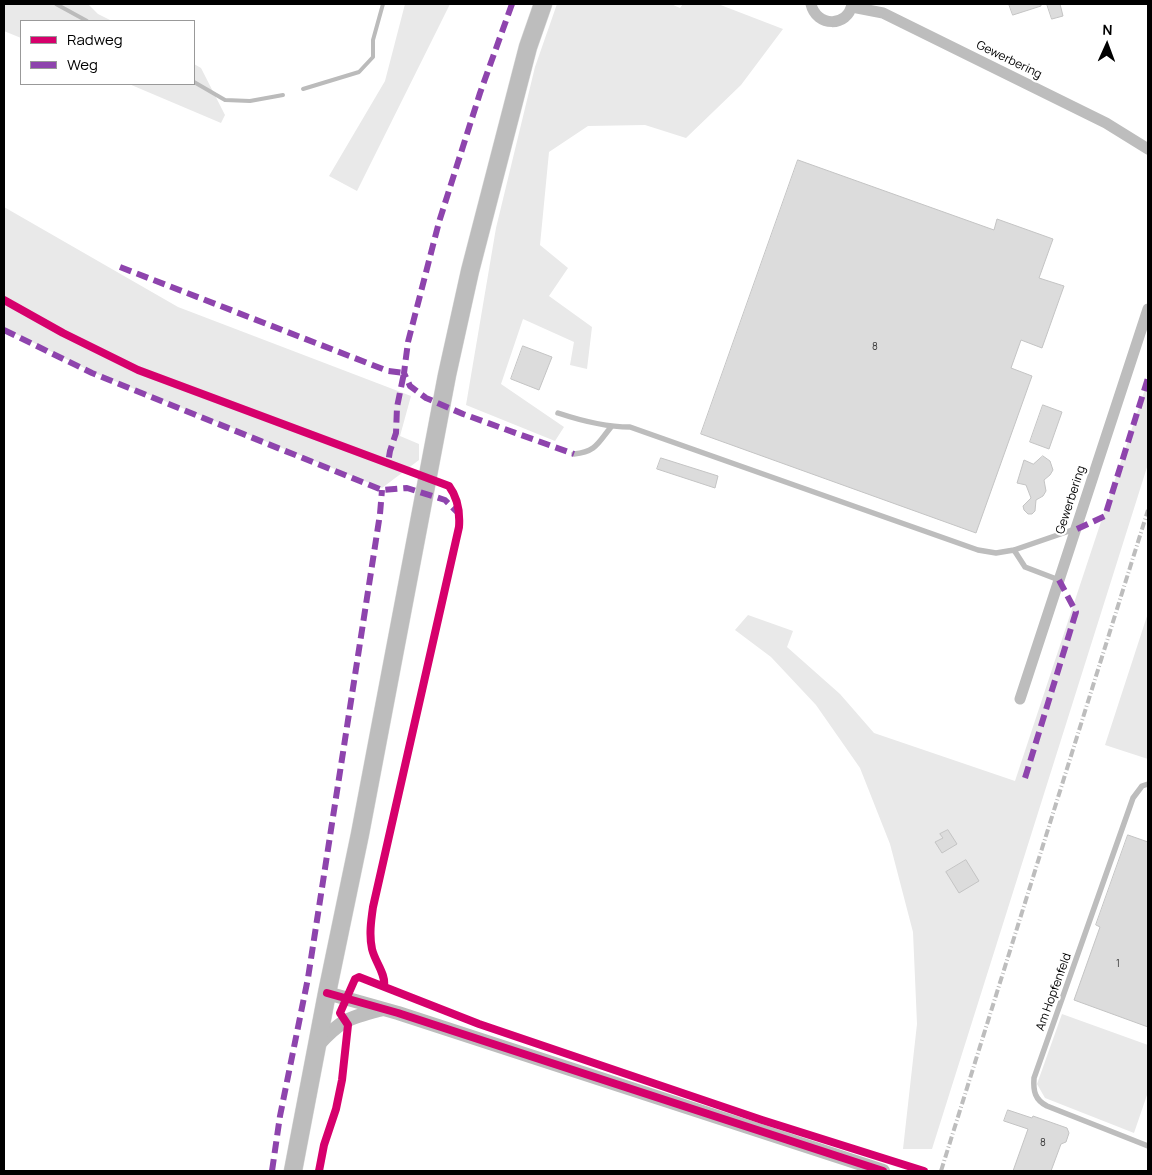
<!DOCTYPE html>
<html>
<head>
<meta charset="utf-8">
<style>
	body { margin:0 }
	#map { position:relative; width:1152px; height:1175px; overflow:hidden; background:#fff; font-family:Manrope,sans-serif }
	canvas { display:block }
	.frame { position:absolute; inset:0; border:5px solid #000; pointer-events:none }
	.legend { position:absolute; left:20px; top:20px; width:175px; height:65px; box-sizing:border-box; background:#fff; border:1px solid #999; margin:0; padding:6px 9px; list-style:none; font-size:15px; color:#000 }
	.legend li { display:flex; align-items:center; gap:10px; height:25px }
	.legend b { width:25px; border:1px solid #999 }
	.north { position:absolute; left:1082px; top:20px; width:50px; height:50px; -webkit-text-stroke:4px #fff; paint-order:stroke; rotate:2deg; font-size:14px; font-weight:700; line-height:20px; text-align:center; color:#000 }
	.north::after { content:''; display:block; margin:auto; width:18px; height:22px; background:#000; clip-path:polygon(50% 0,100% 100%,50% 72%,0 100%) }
</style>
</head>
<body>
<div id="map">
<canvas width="1152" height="1175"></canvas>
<div class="frame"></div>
<ul class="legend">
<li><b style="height:6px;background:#d6006c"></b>Radweg</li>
<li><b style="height:6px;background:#8e44ad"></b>Weg</li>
</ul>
<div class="north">N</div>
</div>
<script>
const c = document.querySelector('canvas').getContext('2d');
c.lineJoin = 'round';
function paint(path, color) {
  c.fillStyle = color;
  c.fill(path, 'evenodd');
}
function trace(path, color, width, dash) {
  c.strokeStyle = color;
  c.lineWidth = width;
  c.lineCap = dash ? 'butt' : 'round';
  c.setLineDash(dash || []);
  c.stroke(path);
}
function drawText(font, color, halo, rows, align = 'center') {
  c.font = font + ' Manrope,sans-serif';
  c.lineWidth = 4.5;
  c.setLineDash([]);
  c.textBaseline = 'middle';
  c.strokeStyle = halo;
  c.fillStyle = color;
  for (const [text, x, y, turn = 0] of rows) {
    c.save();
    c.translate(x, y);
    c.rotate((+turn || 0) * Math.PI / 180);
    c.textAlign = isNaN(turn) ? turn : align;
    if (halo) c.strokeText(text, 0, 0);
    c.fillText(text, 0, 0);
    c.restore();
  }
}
const green = new Path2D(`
	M4,4H88L98,14L112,21H21V38L4,31Z
	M405,4H450L357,191L329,176L385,81Z
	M557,4H671L680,8L683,4H718L783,29L741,85L686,138L645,125L588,126L549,152L540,245L568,268L549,296L592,327L587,369L570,365L574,342L523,319L501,384L564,427L555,441L466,405L496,228L535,67Z
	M194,64L201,68L225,115L221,123L129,84H194Z
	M4,207L178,307L411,396L400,436L419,444V460L382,488L92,372L4,328Z
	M1148,380V464L932,1149H903L917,1024L913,932L890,844L860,768L816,705L771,657L735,630L748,615L793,631L787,647L840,694L874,733L1015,781Z
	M1148,613V759L1105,745Z
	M1062,1014L1148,1045V1092L1134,1133L1045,1098L1037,1084Z`);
const stream = new Path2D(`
	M56,4L87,21
	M194,82L225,100L250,101L283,95
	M303,89L359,72L373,57V40L383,4`);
const building = new Path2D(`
	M1009,4H1041V6L1013,15Z
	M1047,4H1060L1063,16L1052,19Z
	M798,160L994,230L997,219L1053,239L1039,278L1064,286L1042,348L1021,340L1011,368L1032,376L976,533L701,434Z
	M523,346L552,357L539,390L511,379Z
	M1043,405L1062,412L1049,449L1030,442Z
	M1043,456L1050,461L1053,470L1050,475L1044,480L1046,491L1043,496L1036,500L1035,511L1032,514H1028L1024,510L1023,506L1031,498L1026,485L1017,483L1024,460L1033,464Z
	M661,458L718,476L715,488L657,469Z
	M948,830L957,844L942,853L935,842L943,838L940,834Z
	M1128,835L1148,842V1027L1074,1000L1100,927L1096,925Z
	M966,860L979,881L959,893L946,872Z
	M1008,1110L1032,1118L1033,1116L1067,1128L1069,1133L1066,1142L1061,1144L1051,1171H1013L1028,1129L1004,1121Z`);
const service = new Path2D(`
	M558,413C582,421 605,427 630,427L978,550L996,553L1014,550L1075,529
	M574,454C596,452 598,443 611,427
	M1014,550L1025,567L1059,580
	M1148,784L1142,786L1133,798L1034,1078C1033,1091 1035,1100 1047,1106L1148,1146`);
const minor = new Path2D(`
	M811,4C816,27 848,28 852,4
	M852,7L883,13L1106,123L1148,149
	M1020,699L1148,309`);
const tertiary = new Path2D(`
	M327,993L398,1013L883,1171
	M318,1045C342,1019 349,1018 383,1009`);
const primary = new Path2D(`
	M293,1171L327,993L360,834L447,375L470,271L528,47L543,4`);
const rail = new Path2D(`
	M941,1171L1148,510`);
const quiet = new Path2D(`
	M512,4L480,93L439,222L408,342L404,373L410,386L426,398L463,414L574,454
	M120,267L388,371L404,373L397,407L396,433L390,451L388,463
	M4,330L92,373L382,490L407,488L445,500L457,512
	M1077,529L1105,516L1148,378
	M1025,778L1076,612L1059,580
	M272,1171L280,1116L308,978L380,514L382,490`);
const cycleway = new Path2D(`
	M4,300L63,333L138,370L449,486C458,498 460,513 459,527L373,907C371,921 369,935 372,949C375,962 386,974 384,986
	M327,993L398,1013L883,1171
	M319,1171L324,1145L336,1109L342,1080L348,1025L340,1013L355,979L359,977L479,1024L762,1120L924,1171`);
const numberNames = [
	["8",875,347],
	["1",1118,964],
	["8",1043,1143]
];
const streetNames = [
	["Gewerbering",1009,60,26],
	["Gewerbering",1071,500,-72],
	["Am Hopfenfeld",1054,992,-70]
];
paint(green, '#e9e9e9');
trace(stream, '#bbb', 4);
paint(building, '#dcdcdc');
trace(building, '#c4c4c4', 1);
trace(primary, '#dbdbdb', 19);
trace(service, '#bdbdbd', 5.5);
trace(minor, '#bdbdbd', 11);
trace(tertiary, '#bdbdbd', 14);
trace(primary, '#bdbdbd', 18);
trace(rail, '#bdbdbd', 4, [8, 2.5, 1, 2.5]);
trace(quiet, '#8e44ad', 6, [12, 6]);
trace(cycleway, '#d6006c', 8);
drawText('10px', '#373737', null, numberNames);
drawText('12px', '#000', '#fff', streetNames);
</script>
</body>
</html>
